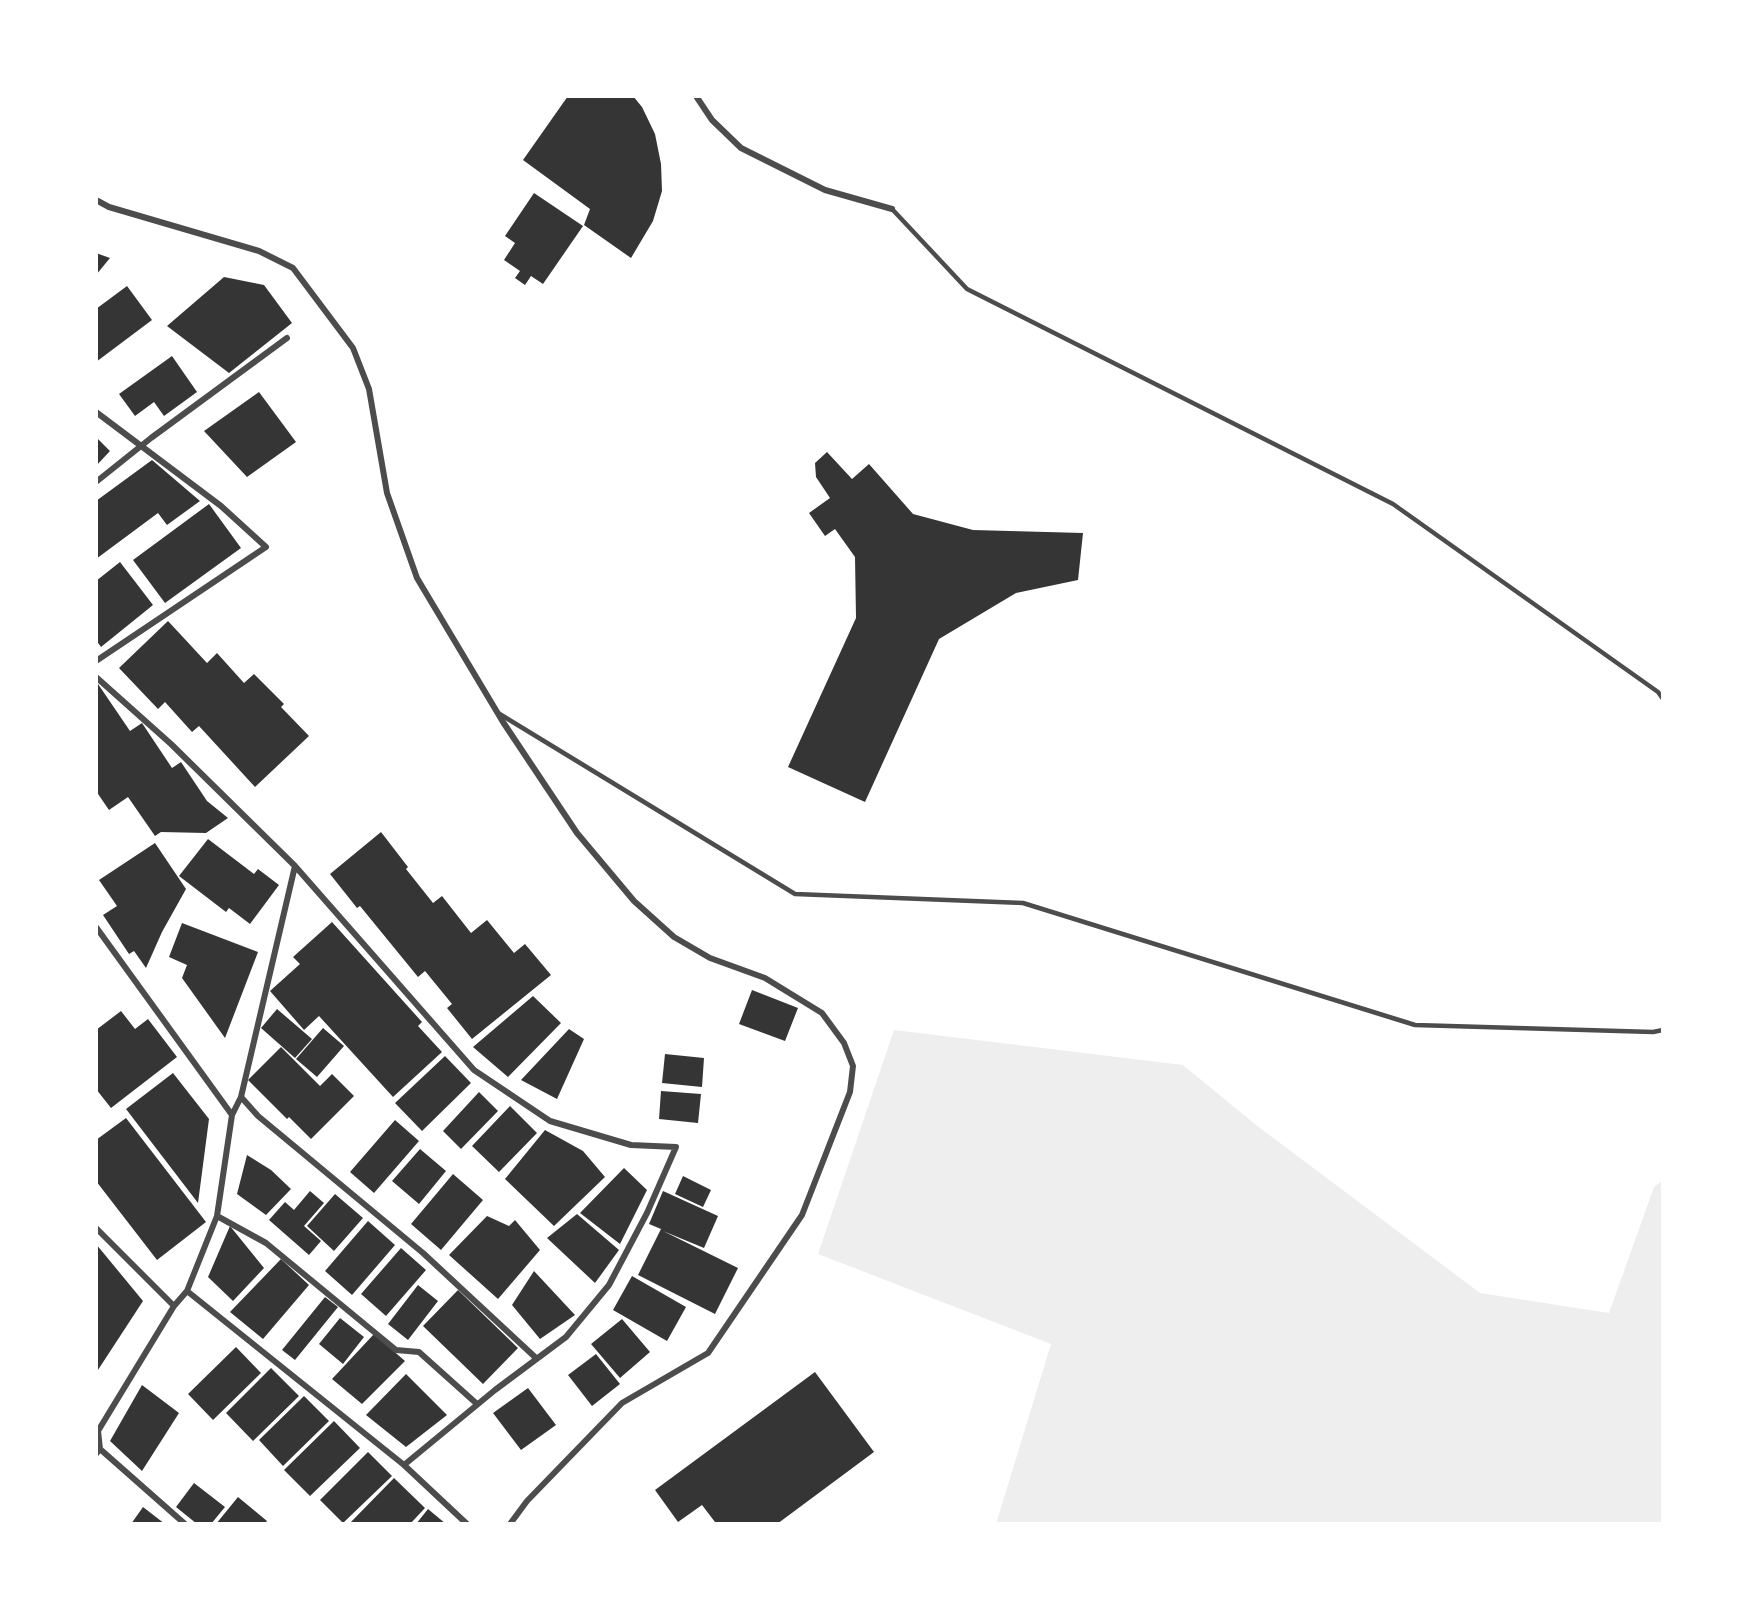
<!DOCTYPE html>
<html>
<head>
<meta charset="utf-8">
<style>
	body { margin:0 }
	#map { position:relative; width:1759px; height:1620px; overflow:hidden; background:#fff; font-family:"Work Sans",sans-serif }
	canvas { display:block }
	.frame { position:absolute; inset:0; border:98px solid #fff; pointer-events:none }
</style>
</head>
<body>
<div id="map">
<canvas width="1759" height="1620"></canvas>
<div class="frame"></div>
</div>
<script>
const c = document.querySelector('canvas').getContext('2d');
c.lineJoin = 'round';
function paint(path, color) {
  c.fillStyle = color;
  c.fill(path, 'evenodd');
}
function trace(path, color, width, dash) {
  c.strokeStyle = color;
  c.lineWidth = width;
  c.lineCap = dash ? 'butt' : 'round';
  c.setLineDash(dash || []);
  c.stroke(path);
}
const green = new Path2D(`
	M894,1030L1183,1065L1256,1125L1480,1293L1609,1313L1654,1187L1663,1180V1524H996L1051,1344L818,1254Z`);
const building = new Path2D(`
	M568,96H633L642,107L655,134L661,164L662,191L653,221L631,258L584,225L590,209L523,160Z
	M534,193L583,226L543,284L531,276L525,285L515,278L520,271L504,260L515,243L505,236Z
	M96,253L110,258L96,275Z
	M224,277L264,285L292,323L229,373L167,326Z
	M127,286L152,320L96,362V309Z
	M172,356L197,392L164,416L154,402L135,416L119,394Z
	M259,392L296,442L247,477L204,431Z
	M96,437L110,451L96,466Z
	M827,452L852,479L869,464L913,514L973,530L1083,533L1078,580L1016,593L939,639L865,802L788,767L856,618L855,557L835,529L825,536L809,513L830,498L816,477L815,463Z
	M152,460L200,501L167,525L158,513L96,559V501Z
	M209,504L241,548L165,603L133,560Z
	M120,562L153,605L101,647L96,640V581Z
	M168,621L207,663L217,653L244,683L254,674L284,704L281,707L309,736L255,787L199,726L192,732L165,702L158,709L119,668Z
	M98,684L130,731L142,723L172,768L181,762L207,801L228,818L206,833L161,832L155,836L128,797L109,810L96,791V685Z
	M381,832L408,867L406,869L433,903L442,896L471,933L487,920L514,953L525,944L551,975L472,1039L447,1008L452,1004L425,971L418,977L360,906L357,908L330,874Z
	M208,839L254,874L258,869L279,885L250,924L229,908L226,912L179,876Z
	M155,843L186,889L162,932L146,968L134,951L129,954L103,915L117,906L99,880Z
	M332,922L422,1022L418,1026L442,1052L393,1097L319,1016L304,1030L270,991L300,964L293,957Z
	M182,923L258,952L225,1038L182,978L187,965L169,957Z
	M752,990L798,1008L785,1041L739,1024Z
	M533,996L561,1023L508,1077L473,1047Z
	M277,1009L312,1039L295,1058L261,1028Z
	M121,1011L135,1029L148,1019L177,1057L111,1108L96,1089V1030Z
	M323,1028L344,1046L317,1077L296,1059Z
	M569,1029L584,1039L557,1099L521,1080Z
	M281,1047L320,1086L332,1074L354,1096L311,1139L289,1117L287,1119L248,1080Z
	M665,1054L704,1058L702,1087L662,1083Z
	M445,1056L471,1083L422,1131L395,1103Z
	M173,1073L209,1119L198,1203L126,1109Z
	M661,1091L701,1094L698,1123L659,1119Z
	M479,1092L498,1111L461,1149L443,1131Z
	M510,1106L537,1133L499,1172L472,1146Z
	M126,1118L206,1222L157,1260L96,1181V1140Z
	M395,1120L419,1141L374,1193L350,1172Z
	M545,1130L583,1151L605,1177L554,1226L505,1179Z
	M420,1149L446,1171L419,1204L392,1181Z
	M247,1155L271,1170L291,1189L266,1215L237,1194Z
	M624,1168L647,1190L620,1244L580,1213Z
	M453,1174L483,1200L441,1250L411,1224Z
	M683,1176L711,1190L703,1207L675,1194Z
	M310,1191L324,1203L304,1226L321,1241L309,1255L269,1220L285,1202L294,1210Z
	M663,1191L718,1216L704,1248L663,1231L738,1268L715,1314L638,1275L661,1229L649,1224Z
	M335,1194L363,1218L334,1251L307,1226Z
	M577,1214L619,1250L595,1283L547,1238Z
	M487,1216L509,1226L515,1220L540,1250L498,1299L449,1255Z
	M368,1221L395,1245L352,1295L325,1271Z
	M230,1226L264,1268L233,1301L208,1277Z
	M96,1244L143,1301L96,1373Z
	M401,1248L426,1270L386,1316L361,1294Z
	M281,1259L309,1285L263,1339L230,1312Z
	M534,1271L575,1315L540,1339L512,1305Z
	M632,1276L686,1307L667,1341L613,1310Z
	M418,1285L438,1301L408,1340L388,1324Z
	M458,1290L518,1348L483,1384L423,1326Z
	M325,1297L338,1307L295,1360L282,1350Z
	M340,1318L364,1337L343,1364L319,1344Z
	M622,1319L650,1352L620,1378L591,1344Z
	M374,1334L405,1361L362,1404L332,1379Z
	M236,1347L261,1373L213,1420L188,1394Z
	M596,1354L620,1384L592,1406L568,1375Z
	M271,1368L299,1396L253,1441L226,1413Z
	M815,1372L874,1452L777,1524H712L715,1522L702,1505L678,1522L655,1490Z
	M406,1374L447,1415L406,1447L366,1415Z
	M142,1385L179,1413L142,1471L110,1441Z
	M528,1388L556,1425L521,1450L493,1413Z
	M304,1396L329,1421L283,1466L259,1440Z
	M334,1421L360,1448L310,1496L284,1470Z
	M368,1452L392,1476L343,1523L320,1500Z
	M394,1478L425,1508L410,1524H352L350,1523Z
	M194,1483L225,1507L211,1524H197L176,1507Z
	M238,1497L267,1521L265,1524H216Z
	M143,1507L165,1524H131Z
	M428,1509L446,1524H416Z`);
const service = new Path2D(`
	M892,209L967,289L1393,504L1658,692L1663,699
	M498,713L795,894L1023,903L1415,1025L1653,1032L1663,1030`);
const minor = new Path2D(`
	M696,96L712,120L741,148L825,190L892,209
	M96,200L109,207L259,251L293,268L353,348L369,389L387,493L417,578L503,722L577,833L634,901L674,937L710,958L765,978L822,1013L844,1043L853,1066L850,1092L802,1215L708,1353L622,1403L527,1501L510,1524
	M96,412L221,506L266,547L96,661
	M96,482L151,438L287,338
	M96,677L171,744L295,866L241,1097L232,1115L217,1216L187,1291L174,1306L98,1431L100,1449L96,1454
	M295,866L474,1070L550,1121L631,1145L676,1147L647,1213L609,1285L566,1337L495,1390L404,1465L467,1524
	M96,927L232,1115
	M241,1097L258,1116L423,1253L536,1358
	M217,1216L266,1243L396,1350L419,1352L477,1404
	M96,1228L174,1306
	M187,1291L404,1465
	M100,1449L185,1524`);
paint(green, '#eee');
paint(building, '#353535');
trace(service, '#4c4c4c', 4.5);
trace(minor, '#4c4c4c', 6);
</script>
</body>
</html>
